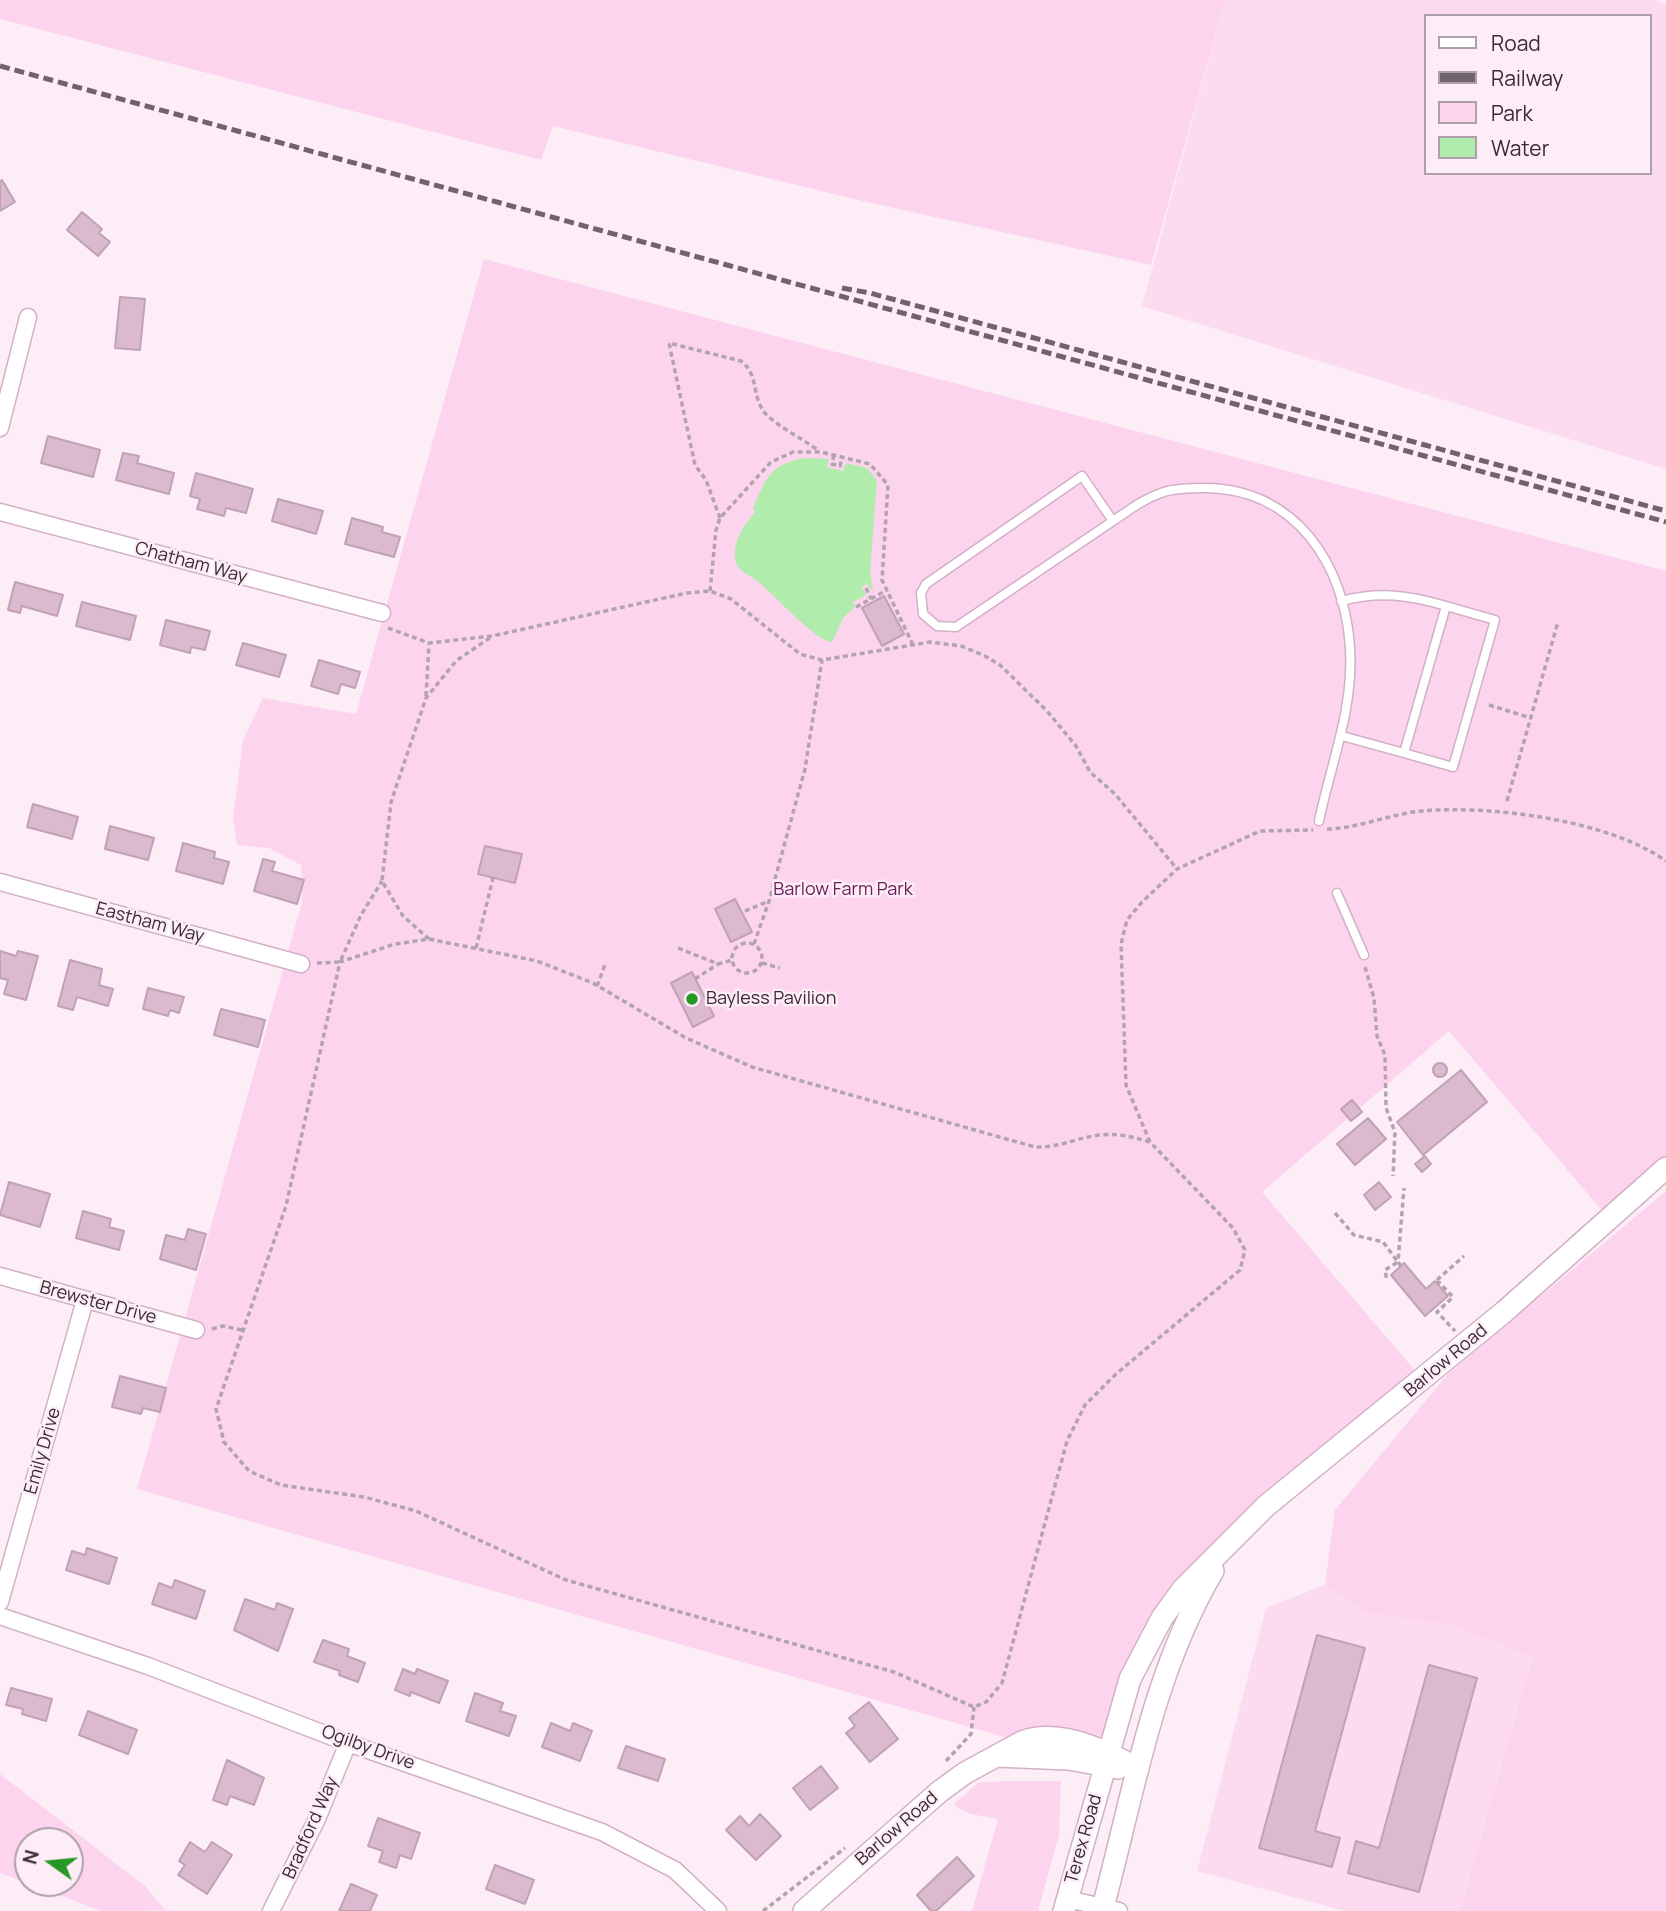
<!DOCTYPE html>
<html>
<head>
<meta charset="utf-8">
<style>
	body { margin:0 }
	#map { position:relative; width:1666px; height:1911px; overflow:hidden; background:#fcedf6; font-family:Manrope,sans-serif }
	canvas { display:block }
	.legend { position:absolute; left:1424px; top:14px; width:228px; height:161px; box-sizing:border-box; background:#fcedf6; border:2px solid #ae9fa8; margin:0; padding:9px 12px; list-style:none; font-size:21px; color:#382b33 }
	.legend li { display:flex; align-items:center; gap:14px; height:35px }
	.legend b { width:35px; border:2px solid #ae9fa8 }
	.north { position:absolute; left:14px; top:1827px; width:70px; height:70px; box-sizing:border-box; background:#fcedf6; border:2px solid #ae9fa8; border-radius:50%; rotate:285deg; font-size:19px; font-weight:700; line-height:28px; text-align:center; color:#382b33 }
	.north::after { content:''; display:block; margin:auto; width:24px; height:32px; background:#259826; clip-path:polygon(50% 0,100% 100%,50% 72%,0 100%) }
</style>
</head>
<body>
<div id="map">
<canvas width="1666" height="1911"></canvas>
<ul class="legend">
<li><b style="height:9px;background:#fff"></b>Road</li>
<li><b style="height:9px;background:#70636b"></b>Railway</li>
<li><b style="height:19px;background:#fdd4ee"></b>Park</li>
<li><b style="height:19px;background:#b0ecac"></b>Water</li>
</ul>
<div class="north">N</div>
</div>
<script>
const c = document.querySelector('canvas').getContext('2d');
c.lineJoin = 'round';
function paint(path, color) {
  c.fillStyle = color;
  c.fill(path, 'evenodd');
}
function trace(path, color, width, dash) {
  c.strokeStyle = color;
  c.lineWidth = width;
  c.lineCap = dash ? 'butt' : 'round';
  c.setLineDash(dash || []);
  c.stroke(path);
}
function drawText(font, color, halo, rows, align = 'center') {
  c.font = font + ' Manrope,sans-serif';
  c.lineWidth = 5;
  c.setLineDash([]);
  c.textBaseline = 'middle';
  c.strokeStyle = halo;
  c.fillStyle = color;
  for (const [text, x, y, turn = 0] of rows) {
    c.save();
    c.translate(x, y);
    c.rotate((+turn || 0) * Math.PI / 180);
    c.textAlign = isNaN(turn) ? turn : align;
    if (halo) c.strokeText(text, 0, 0);
    c.fillText(text, 0, 0);
    c.restore();
  }
}
const built = new Path2D(`
	M1225,0H1654L1666,4V469L1142,306ZM1426,16H1650V173H1426Z
	M1325,1585L1365,1612L1455,1626L1532,1658L1460,1911H1345L1197,1871L1266,1608Z`);
const green = new Path2D(`
	M0,0H1225L1151,265L867,202L553,126L541,160L0,19Z
	M484,259L1666,571V1160L1605,1214L1449,1031L1262,1192L1418,1374L1178,1588L1109,1752L1022,1742L137,1489L302,902L301,865L269,848L237,845L233,818L243,740L263,698L356,714Z
	M1666,1191V1911H1460L1532,1658L1455,1626L1365,1612L1325,1585L1335,1510L1448,1374Z
	M0,1774L145,1886L165,1910L102,1911L0,1873ZM28,1841H70V1883H28Z
	M1005,1781H1061L1059,1835L1038,1911H972L998,1819L971,1814L953,1805L978,1783Z`);
const water = new Path2D(`
	M806,458L829,459L827,467L843,471L846,463L867,468L877,481L870,571L873,592L867,584L862,587L866,595L853,602L855,607L843,618L832,642C817,642 774,595 760,583C753,576 738,572 736,562C731,544 744,525 755,512L753,508C766,478 771,463 806,458Z`);
const building = new Path2D(`
	M2,180L15,202L0,211V182Z
	M82,212L102,229L99,233L110,242L98,256L67,230Z
	M120,297L145,299L140,350L115,348Z
	M48,436L100,450L93,477L41,463Z
	M123,453L139,456L137,463L174,473L169,494L116,480Z
	M196,473L253,489L246,513L226,508L224,516L197,509L200,499L190,496Z
	M278,499L323,511L316,534L272,521Z
	M352,518L383,527L382,532L400,537L394,557L345,544Z
	M15,582L63,595L57,616L22,606L20,613L8,610Z
	M884,596L904,634L882,646L862,608Z
	M82,602L136,616L130,640L76,626Z
	M166,620L210,631L205,650L191,647L190,653L160,645Z
	M243,643L286,655L279,677L236,665Z
	M319,660L360,672L355,688L341,684L338,694L311,686Z
	M33,804L78,817L72,839L27,827Z
	M110,826L154,838L148,860L105,849Z
	M183,843L215,852L214,858L229,862L223,884L176,871Z
	M485,846L522,854L515,883L478,874Z
	M263,859L275,862L272,871L304,880L297,904L254,891Z
	M735,899L752,932L731,942L715,909Z
	M0,951L16,956L18,951L38,956L26,1000L4,994L8,980L0,978Z
	M70,960L102,969L99,985L113,989L108,1006L77,997L73,1010L58,1006Z
	M692,972L714,1016L693,1027L671,983Z
	M148,988L184,997L179,1013L170,1010L168,1016L143,1009Z
	M221,1009L265,1020L258,1047L214,1035Z
	M1433 1070a7 7 0 1 1 14 0a7 7 0 1 1-14 0Z
	M1461,1070L1487,1102L1423,1155L1397,1122Z
	M1352,1100L1362,1112L1351,1121L1341,1109Z
	M1368,1118L1386,1139L1355,1165L1337,1144Z
	M1425,1156L1431,1164L1422,1172L1415,1164Z
	M9,1182L50,1194L40,1227L0,1215Z
	M1379,1182L1391,1197L1375,1210L1364,1195Z
	M83,1211L111,1219L109,1227L124,1231L119,1250L76,1238Z
	M188,1229L206,1234L196,1270L160,1259L166,1235L185,1240Z
	M1404,1263L1426,1289L1435,1281L1448,1296L1425,1316L1391,1275Z
	M120,1376L166,1388L160,1412L143,1408L141,1414L112,1407Z
	M87,1548L117,1558L109,1584L66,1570L72,1551L85,1555Z
	M175,1580L205,1591L196,1619L152,1604L159,1583L172,1588Z
	M245,1599L275,1610L277,1603L293,1609L278,1651L234,1630Z
	M1317,1635L1365,1648L1315,1831L1340,1838L1332,1867L1259,1848Z
	M323,1640L349,1649L347,1656L365,1663L358,1682L339,1675L340,1671L314,1662Z
	M1429,1665L1477,1678L1419,1892L1348,1873L1356,1841L1379,1848Z
	M403,1669L415,1674L417,1669L448,1681L439,1703L411,1692L410,1696L395,1690Z
	M11,1688L52,1699L46,1721L22,1714L23,1709L6,1705Z
	M475,1693L503,1703L500,1711L516,1716L509,1736L466,1721Z
	M869,1702L898,1739L870,1762L846,1733L855,1726L849,1718Z
	M88,1711L137,1730L128,1754L79,1735Z
	M551,1723L570,1731L573,1723L592,1731L580,1761L542,1747Z
	M626,1746L665,1759L658,1781L618,1768Z
	M227,1760L264,1778L254,1805L230,1796L227,1805L213,1800Z
	M821,1766L838,1788L810,1810L793,1788Z
	M760,1814L781,1836L756,1860L726,1830L740,1816L749,1826Z
	M378,1818L420,1833L411,1859L400,1855L396,1868L379,1862L383,1851L368,1846Z
	M190,1842L205,1852L212,1842L232,1855L207,1894L178,1875L185,1865L179,1861Z
	M957,1857L974,1876L936,1911H931L917,1895Z
	M495,1865L534,1880L525,1904L486,1889Z
	M351,1884L377,1895L370,1911H339Z`);
const path = new Path2D(`
	M834,455L832,464L840,466L842,458
	M720,518L706,480L695,465L669,343L741,361C758,374 752,392 762,409C769,422 805,440 819,451
	M866,588L871,599
	M710,591L716,530L720,518L771,462L793,452H821L870,464L888,485L882,580L913,645
	M856,607L887,590
	M388,628L429,643L492,636L687,593L710,591L731,599L800,654L822,660L930,642L961,646L985,656L1000,665L1047,711L1076,746L1090,772L1115,794L1177,869
	M426,696L429,644
	M1489,705L1531,718
	M1507,801L1558,622
	M1327,829C1360,828 1390,814 1422,811C1492,805 1608,820 1666,861
	M745,911L769,901
	M429,939L403,916L382,881L391,802L426,698L456,661L491,637
	M732 958a15 15 0 1 1 30 0a15 15 0 1 1-30 0Z
	M754,944L769,901L805,769L822,660
	M476,948L493,878
	M678,948L718,964L732,960
	M317,963L340,962L361,915L382,881
	M762,963L780,968
	M1365,967L1374,998L1377,1036L1385,1055L1386,1108L1395,1132L1393,1176
	M695,979L718,964
	M597,986L606,962
	M1150,1142C1133,1137 1118,1133 1101,1135C1078,1137 1059,1148 1035,1147L752,1067L686,1038L593,983L537,961L429,939L395,944L340,962L286,1206L216,1409L224,1442L249,1471L281,1485L364,1497L416,1511L566,1580L894,1672L974,1707L986,1702L1002,1683L1067,1441L1085,1405L1116,1374L1240,1270L1245,1250L1233,1228L1150,1142L1126,1085L1121,944L1127,920L1142,902L1177,869L1260,831L1313,830
	M1335,1213L1354,1235L1383,1242L1398,1262L1385,1270L1387,1281
	M1401,1266L1398,1262L1404,1188
	M1437,1280L1453,1297L1437,1312L1455,1331
	M1437,1280L1464,1256
	M212,1329L223,1326L242,1330
	M946,1761L971,1734L974,1707
	M763,1911L845,1848`);
const lane = new Path2D(`
	M1113,521L1082,476L926,584L921,593L923,614L937,626L956,627L1113,521C1129,510 1145,498 1164,492C1176,488 1193,488 1206,488C1296,489 1345,565 1350,648C1354,708 1331,763 1319,821
	M1341,601C1379,591 1409,595 1446,606
	M1446,606L1495,620L1453,767L1404,753Z
	M1342,736L1404,753
	M1337,893L1364,955`);
const street = new Path2D(`
	M0,428L28,317
	M0,512L382,613
	M0,882L301,964
	M0,1276L196,1330
	M0,1602L85,1300
	M0,1616L148,1666L348,1743L602,1832L675,1870L718,1911
	M1068,1899L1119,1911
	M271,1911L317,1819L348,1743`);
const secondary = new Path2D(`
	M996,1756L1069,1759L1118,1768
	M804,1911L939,1792L965,1773L1022,1742C1058,1728 1107,1751 1138,1769
	M1064,1911L1130,1679L1162,1618L1183,1589L1266,1506L1504,1312L1666,1168
	M1102,1911C1133,1796 1152,1674 1213,1571`);
const rail = new Path2D(`
	M0,66L1666,522
	M842,288L870,293L1666,511`);
const markers = [
	[692,999,7,"#259826"]
];
const streetNames = [
	["Chatham Way",191,563,15],
	["Eastham Way",150,923,15],
	["Brewster Drive",98,1303,15],
	["Barlow Road",1446,1361,-40],
	["Emily Drive",43,1451,-74],
	["Ogilby Drive",368,1748,20],
	["Bradford Way",311,1828,-66],
	["Barlow Road",897,1829,-41],
	["Terex Road",1084,1839,-74]
];
const parkNames = [
	["Barlow Farm Park",843,890]
];
const poiNames = [
	["Bayless Pavilion",706,999]
];
paint(built, '#fcdaef');
paint(green, '#fdd4ee');
paint(water, '#b0ecac');
paint(building, '#dbb9cf');
trace(building, '#c2a1b6', 2);
trace(lane, '#d2b0c6', 11);
trace(street, '#d2b0c6', 19);
trace(secondary, '#d2b0c6', 24);
trace(path, '#b2a4ad', 3.5, [5, 3.5]);
trace(lane, '#fff', 8);
trace(street, '#fff', 16);
trace(secondary, '#fff', 21);
trace(rail, '#70636b', 5, [10, 5]);
for (const [x, y, r, color] of markers) {
  const dot = new Path2D();
  dot.arc(x, y, r, 0, 2 * Math.PI);
  c.fillStyle = color;
  c.fill(dot);
  trace(dot, '#fcedf6', 2.5);
}
drawText('18px', '#382b33', '#fcedf6', streetNames);
drawText('18px', '#6e1a59', '#fcedf6', parkNames);
drawText('18px', '#382b33', '#fcedf6', poiNames, 'left');
</script>
</body>
</html>
